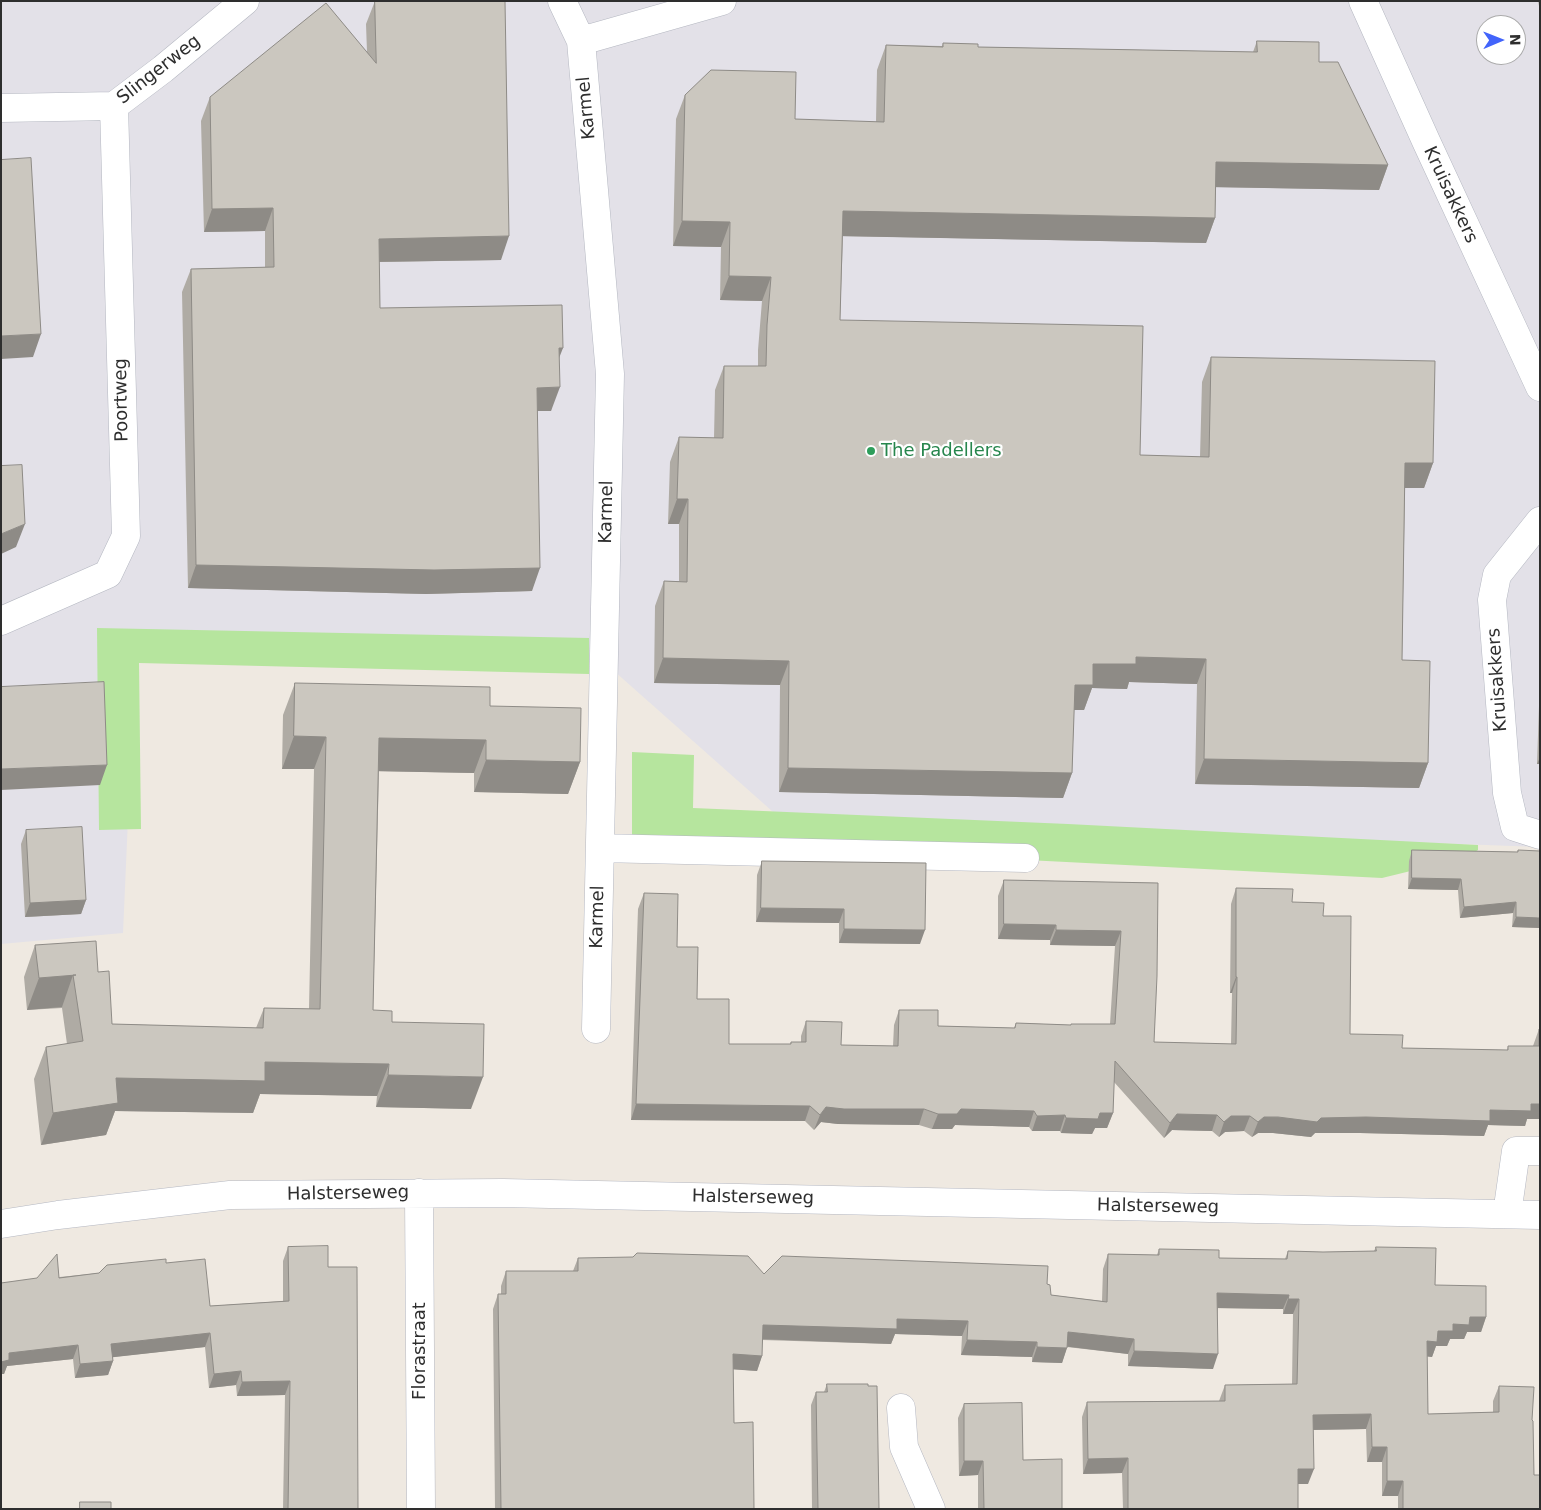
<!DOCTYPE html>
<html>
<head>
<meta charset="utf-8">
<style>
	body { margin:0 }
	#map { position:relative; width:1541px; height:1510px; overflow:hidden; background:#efe9e1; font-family:"DejaVu Sans",sans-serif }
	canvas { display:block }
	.frame { position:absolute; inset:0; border:2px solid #2e2e2e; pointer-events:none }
	.north { position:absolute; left:1476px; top:15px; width:50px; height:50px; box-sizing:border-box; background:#fff; border:1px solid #ababab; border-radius:50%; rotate:89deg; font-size:14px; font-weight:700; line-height:20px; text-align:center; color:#2e2e2e }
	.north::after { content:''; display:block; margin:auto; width:18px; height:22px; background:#4264fb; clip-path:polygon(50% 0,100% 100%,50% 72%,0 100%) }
</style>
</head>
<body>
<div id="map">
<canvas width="1541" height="1510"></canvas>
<div class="frame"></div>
<div class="north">N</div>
</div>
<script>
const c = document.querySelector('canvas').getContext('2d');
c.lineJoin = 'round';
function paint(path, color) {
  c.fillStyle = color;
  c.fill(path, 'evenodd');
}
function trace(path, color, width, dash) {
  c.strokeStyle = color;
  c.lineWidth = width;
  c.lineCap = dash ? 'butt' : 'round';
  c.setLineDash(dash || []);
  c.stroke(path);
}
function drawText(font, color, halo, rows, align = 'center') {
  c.font = font + ' "DejaVu Sans",sans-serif';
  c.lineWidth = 4.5;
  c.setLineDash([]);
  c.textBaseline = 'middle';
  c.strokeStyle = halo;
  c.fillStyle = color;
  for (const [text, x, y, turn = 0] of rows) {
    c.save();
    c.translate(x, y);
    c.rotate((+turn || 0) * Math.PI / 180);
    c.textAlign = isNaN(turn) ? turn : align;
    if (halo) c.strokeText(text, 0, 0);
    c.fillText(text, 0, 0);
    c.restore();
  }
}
const industrial = new Path2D(`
	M1,1H1540V847L781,819L605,663L135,658L123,933L1,944ZM1486,25H1516V55H1486Z`);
const green = new Path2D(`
	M97,628L589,638V674L139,663L141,829L99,830Z
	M632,752L694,755L693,808L1068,824L1478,845V850L1468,857L1382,878L632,840Z`);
const minor = new Path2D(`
	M562,1L581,41L610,374L596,1029
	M1363,1L1426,141L1540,387
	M581,41L722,1
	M1,108L114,106L163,69L245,1
	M1540,521L1497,575L1492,600L1507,793L1515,827L1540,835
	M1,621L108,574L126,536L114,106
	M600,848L1025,858
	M419,1193L421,1509
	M1507,1214L1516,1151H1540
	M1,1224L58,1215L230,1195L503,1193L1540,1215
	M901,1408L904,1447L931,1509`);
const wall = new Path2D(`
	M375,1L501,260L379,262L380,308L559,357L551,411H537L532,591L426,594L188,588L182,292L191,269L265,267V231L204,232L201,121L210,97L367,52L366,24Z
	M1538,1H1540V11Z
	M1257,41L1319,62L1388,165L1379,190L1216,187L1215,218L1206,243L843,236L840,320L1140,455L1200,457L1202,382L1211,357L1433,463L1424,488H1405L1402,660L1428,763L1419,788L1195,784L1197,684L1129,682L1127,689L1092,688L1084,710H1074L1072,773L1063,798L779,792L780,685L654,683L655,606L664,581H679V524H668L670,462L679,437L714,438L715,390L724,366H758V350L762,301L720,300L721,247L673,246L676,119L685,95L795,119L876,122L877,70L886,45L942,46L943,43L978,47L1253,52Z
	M295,683L490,706L580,762L568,794L474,792V773L379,771L373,1010L392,1022L471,1109L376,1107L377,1096L260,1094L253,1113L115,1111L106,1135L41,1145L34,1079L46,1047L67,1044L62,1008L27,1010L24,977L35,945L98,972L112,1024L256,1028L264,1008L309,1009L314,769H282L283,715Z
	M1540,702V764H1537L1539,706Z
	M26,830L86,900L81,914L25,917L21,844Z
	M1412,850L1517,852L1518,850L1540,928L1512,927L1513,913L1460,918L1458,890L1408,889L1409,861Z
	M762,861L920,944L839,943V923L756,922L757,875Z
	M1004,880L1158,883L1154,1042L1231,1044L1232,993H1230L1231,904L1236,888L1292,902L1323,916L1350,1034L1402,1048L1507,1050L1508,1046H1533L1539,1029H1540V1119H1527L1525,1126L1488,1125L1484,1136L1360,1133H1315L1311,1137L1273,1133H1258L1252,1137L1244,1131L1225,1132L1219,1137L1212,1131L1172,1130L1164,1138L1114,1082L1113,1113L1107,1128H1095L1092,1134L1061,1133L1060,1131H1032L1029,1127L955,1125L952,1129H932L919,1125L838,1124L821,1122L814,1130L805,1121L631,1120L638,909L644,893L677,947L697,999L729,1044H790L791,1042H801V1036L806,1021L841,1045L893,1046L894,1025L899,1010L938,1026L1014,1028L1016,1023L1071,1025L1110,1024L1115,946L1050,945V940L998,939V896Z
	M288,1247L328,1267L358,1509H283L285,1395L237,1396L236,1385L209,1388L205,1347L113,1357V1361L108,1375L75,1378L73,1359L7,1366L4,1374H1V1283L99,1273L166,1263L210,1306L283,1301V1261Z
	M1376,1247L1435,1285L1486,1317L1481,1332H1467L1464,1339H1450L1447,1346H1436L1432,1357L1427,1356L1428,1414L1493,1412V1401L1499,1386L1532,1420L1534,1475L1540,1509H1398V1496H1382V1462H1367L1366,1429L1313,1430L1308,1484H1298V1509H1123L1122,1473L1083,1474L1082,1417L1087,1402L1219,1401L1225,1385L1292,1384L1293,1314H1283V1309L1218,1308L1213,1369L1128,1366V1354L1067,1347L1062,1363L1032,1362V1357L961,1355L962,1336L895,1334L891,1344L762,1340V1356L757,1371L733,1369L734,1423L754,1509H495L493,1309L498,1294H501V1286L506,1271H573L578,1258L764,1274L1047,1284L1051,1295L1102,1301L1103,1269L1108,1254L1157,1255L1159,1249L1219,1258L1285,1259L1288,1251L1323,1252L1374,1251Z
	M827,1384L879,1509H812L811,1405L816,1392H824Z
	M964,1404L1023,1460L1062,1509H978V1475L959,1476L958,1418Z`);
const shadedWall = new Path2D(`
	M1216,162L1388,165L1379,190L1207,187Z
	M273,208L265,231L204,232L212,209Z
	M843,211L1215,218L1206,243L834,236Z
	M682,221L730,222L721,247L673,246Z
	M509,236L501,260L370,262L379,239Z
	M729,276L771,277L762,301L720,300Z
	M41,334L33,357L1,359V336Z
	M559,348H563L554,371Z
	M560,387L551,411H529L537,388Z
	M1405,463H1433L1424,488H1396Z
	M677,499H688L679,524H668Z
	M25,524L16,547L1,554V534Z
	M196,565L540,568L532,591L426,594L188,588Z
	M1136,657L1206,659L1197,684L1129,682L1127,689L1092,688L1084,710H1066L1075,685L1093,664Z
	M663,658L789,661L780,685L654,683Z
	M294,736L326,737L314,769H282Z
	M379,738L486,740L474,773L368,771Z
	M1540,757V764H1537Z
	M1204,759L1428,763L1419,788L1195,784Z
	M486,760L580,762L568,794L474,792Z
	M107,765L100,785L1,790V769Z
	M788,768L1072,773L1063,798L779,792Z
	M1412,878L1461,879L1458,890L1408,889Z
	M86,900L81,914L25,917L30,903Z
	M1516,902L1513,913L1460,918L1464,907Z
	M761,908L844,909L839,923L756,922Z
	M1516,917L1540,918V928L1512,927Z
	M1004,924L1056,925L1050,940L998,939Z
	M844,929L925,930L920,944L839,943Z
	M1056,930L1121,931L1115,946L1050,945Z
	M73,975L62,1007L27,1010L39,978Z
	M1236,977H1237L1232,993H1230Z
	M265,1062L389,1064L377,1096L260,1094L253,1113L115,1111L106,1135L41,1145L53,1113L116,1078Z
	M388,1075L483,1077L471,1109L376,1107Z
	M636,1104L810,1106L805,1121L631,1120Z
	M1531,1104H1540V1119H1527L1525,1126L1488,1125L1484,1136L1360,1133H1315L1311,1137L1273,1133H1258L1252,1137L1258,1122L1264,1117L1321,1118L1490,1110Z
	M826,1107L924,1109L919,1125L838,1124L821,1122L814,1130L820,1115Z
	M961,1109L1034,1111L1029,1127L955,1125L952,1129H932L938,1114Z
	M1100,1113H1113L1107,1128H1095L1092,1134L1061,1133L1066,1118Z
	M1177,1114L1217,1115L1212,1131L1172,1130L1164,1138L1170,1123Z
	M1065,1115L1060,1131H1032L1037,1116Z
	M1231,1116H1250L1244,1131L1225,1132L1219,1137L1224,1122Z
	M1217,1293L1289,1295L1283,1309L1212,1308Z
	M1288,1299H1299L1293,1314H1283Z
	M1470,1317H1486L1481,1332H1467L1464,1339H1450L1447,1346H1436L1432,1357L1422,1356L1427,1341L1438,1331Z
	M897,1319L968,1321L962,1336L895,1334L891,1344L757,1339L763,1325Z
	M1068,1332L1134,1339L1128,1354L1062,1346Z
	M210,1333L205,1347L106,1358L111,1344Z
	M967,1340L1037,1342L1032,1357L961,1355Z
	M78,1345L73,1359L7,1366L4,1374H1V1362L9,1353Z
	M1037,1347L1067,1348L1062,1363L1032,1362Z
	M1134,1351L1218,1354L1213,1369L1128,1366Z
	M733,1354L762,1356L757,1371L728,1369Z
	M113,1361L108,1375L75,1378L80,1364Z
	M241,1371L236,1385L209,1388L214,1374Z
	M290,1381L285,1395L237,1396L242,1382Z
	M1371,1414L1366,1429L1307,1430L1313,1415Z
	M1372,1447H1387L1382,1462H1367Z
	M1128,1458L1122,1473L1083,1474L1088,1459Z
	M964,1461H983L978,1475L959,1476Z
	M1298,1469H1314L1308,1484H1293Z
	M1387,1481H1403L1398,1496H1382Z`);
const building = new Path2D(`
	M375,1H505L509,236L379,239L380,308L562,305L563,348H559L560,387L537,388L540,568L434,570L196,565L191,269L274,267L273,208L212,209L210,97L326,3L376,63Z
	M1257,41L1319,42V62H1338L1388,165L1216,162L1215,218L843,211L840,320L1143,326L1140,455L1209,457L1211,357L1435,361L1433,463H1405L1402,660L1430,661L1428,763L1204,759L1206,659L1136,657V664H1093V685H1075L1072,773L788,768L789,661L663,658L664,581L687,582L688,499H677L679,437L723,438L724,366H766L767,325L771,277L729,276L730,222L682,221L685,95L711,70L796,72L795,119L884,122L886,45L943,47V43L978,44V47L1257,52Z
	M31,158L41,334L1,336V160Z
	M22,465L25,524L1,534V466Z
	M104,682L107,765L1,769V687Z
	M295,683L490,687V706L581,708L580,762L486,760V740L379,738L373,1010L392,1011V1022L484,1024L483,1077L388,1075L389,1064L265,1062V1081L116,1078L118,1103L53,1113L46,1047L83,1041L73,975H76L39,978L35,945L96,941L98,972L109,971L112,1024L263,1028L264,1008L320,1009L326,737L294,736Z
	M82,827L86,900L30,903L26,830Z
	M1412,850L1518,852V850L1540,851V918L1516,917V902L1464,907L1461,879L1412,878Z
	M762,861L926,863L925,930L844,929V909L761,908Z
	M1004,880L1158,883L1157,976L1154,1042L1236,1044L1237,977H1236V888L1293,889L1292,902L1324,903L1323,916H1351L1350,1034L1403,1035L1402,1048L1508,1050V1046H1539V1029H1540V1104H1531V1111L1490,1110V1121L1366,1117L1321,1118L1317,1122L1278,1117H1264L1258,1122L1250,1116H1231L1224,1122L1217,1115L1177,1114L1170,1123L1115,1061L1113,1113H1100L1098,1119L1066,1118L1065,1115L1037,1116L1034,1111L961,1109L957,1114H938L924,1109H844L826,1107L820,1115L810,1106L636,1104L644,893L678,894L677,947H698L697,999H729V1044H791V1042H806V1021L842,1022L841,1045L898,1046L899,1010H938V1026L1015,1028L1016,1023L1071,1025V1024H1115L1121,931L1056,930V925L1004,924Z
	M328,1246V1267H357L358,1509H288L290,1381L242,1382L241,1371L214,1374L210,1333L111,1344L113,1361L80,1364L78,1345L9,1353V1360L1,1362V1283L37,1278L57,1254L59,1278L99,1273L107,1265L166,1259V1263L205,1259L210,1306L289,1301L288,1247Z
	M1376,1247L1436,1248L1435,1285L1486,1286V1317H1470L1469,1325L1453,1324V1331H1438L1437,1342L1427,1341L1428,1414L1499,1412V1386L1534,1387L1532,1420L1533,1421L1534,1475H1540V1509H1403V1481H1387V1447H1372L1371,1414L1313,1415L1314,1469H1298V1509H1128V1458L1088,1459L1087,1402L1225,1401V1385L1297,1384L1299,1299H1288L1289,1295L1217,1293L1218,1354L1134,1351V1339L1068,1332L1067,1348L1037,1347V1342L967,1340L968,1321L897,1319V1329L763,1325L762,1356L733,1354L734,1423L753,1422L754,1509H501L498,1294H506V1271H578V1258L633,1257L637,1253L748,1256L764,1274L782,1256L1048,1266L1047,1284L1050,1285L1051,1295L1107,1302L1108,1254L1159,1255V1249L1219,1250V1258L1287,1259L1288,1251L1323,1252L1376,1251Z
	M827,1384H868V1386H877L879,1509H818L816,1392H827Z
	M1022,1403L1023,1460L1062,1459V1509H984L983,1461H964V1404Z
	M80,1502H111V1509H80Z`);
const markers = [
	[871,451,5,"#2e9e5b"]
];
const streetNames = [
	["Slingerweg",159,70,-38],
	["Karmel",587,108,-95],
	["Kruisakkers",1450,195,65],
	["Poortweg",122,400,-91],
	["Karmel",607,512,-89],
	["Kruisakkers",1498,680,-94],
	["Karmel",598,917,-89],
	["Halsterseweg",348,1194,-1],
	["Halsterseweg",753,1198,1],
	["Halsterseweg",1158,1207,1],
	["Florastraat",420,1351,-90]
];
const leisureNames = [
	["The Padellers",881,451]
];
paint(industrial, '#e3e1e8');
paint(green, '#b6e59e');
trace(minor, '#b4b7c1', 29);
trace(minor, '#fff', 28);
paint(wall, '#afaba4');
paint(shadedWall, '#8e8b86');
paint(building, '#cbc7bf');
trace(building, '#8e8b86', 1);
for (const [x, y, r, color] of markers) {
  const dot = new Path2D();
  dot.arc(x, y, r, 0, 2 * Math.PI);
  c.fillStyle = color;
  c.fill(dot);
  trace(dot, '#fff', 2);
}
drawText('18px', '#2e2e2e', '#fff', streetNames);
drawText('18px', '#27864d', '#fff', leisureNames, 'left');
</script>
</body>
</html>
